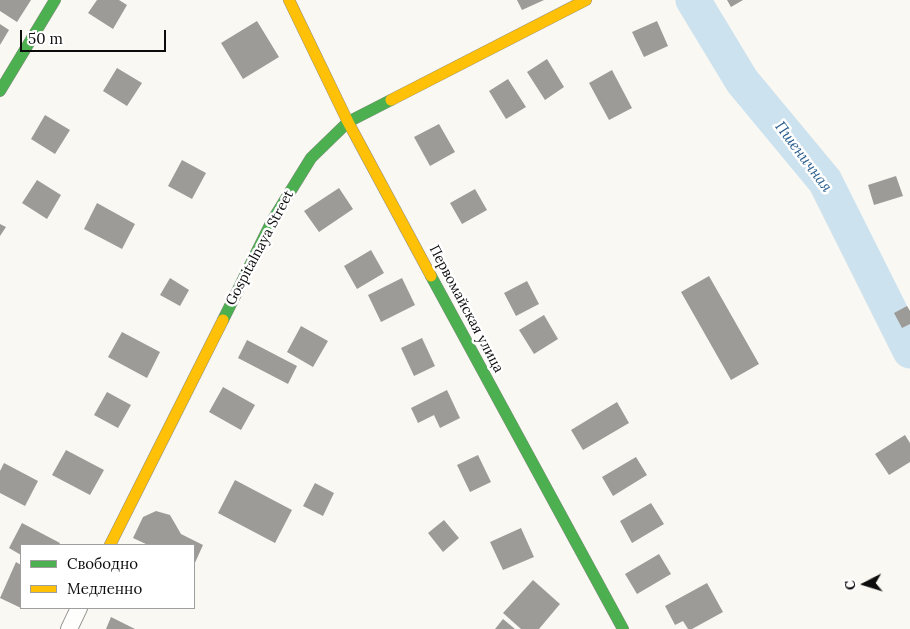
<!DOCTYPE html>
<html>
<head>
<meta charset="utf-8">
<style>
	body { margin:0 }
	#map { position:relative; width:910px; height:629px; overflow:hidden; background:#faf8f2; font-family:Lora,serif }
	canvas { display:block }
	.legend { position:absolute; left:20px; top:544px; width:175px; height:65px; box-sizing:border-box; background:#fff; border:1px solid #9e9e9e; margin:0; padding:6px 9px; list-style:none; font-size:15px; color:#0c0c0c }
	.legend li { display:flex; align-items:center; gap:10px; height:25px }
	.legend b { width:25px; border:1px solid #9e9e9e }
	.north { position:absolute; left:840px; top:559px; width:50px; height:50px; -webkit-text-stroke:4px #fff; paint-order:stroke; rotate:265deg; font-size:14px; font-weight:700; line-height:20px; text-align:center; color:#0c0c0c }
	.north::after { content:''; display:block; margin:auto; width:18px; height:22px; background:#0c0c0c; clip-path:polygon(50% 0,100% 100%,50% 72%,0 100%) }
	.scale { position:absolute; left:20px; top:30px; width:146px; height:22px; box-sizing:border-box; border:2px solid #0c0c0c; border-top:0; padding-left:6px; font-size:15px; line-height:18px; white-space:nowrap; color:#0c0c0c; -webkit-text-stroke:4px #fff; paint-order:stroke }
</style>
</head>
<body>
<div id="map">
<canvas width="910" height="629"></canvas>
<ul class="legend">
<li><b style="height:6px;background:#4caf50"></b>Свободно</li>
<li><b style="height:6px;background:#ffc107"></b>Медленно</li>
</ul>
<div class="north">С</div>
<div class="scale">50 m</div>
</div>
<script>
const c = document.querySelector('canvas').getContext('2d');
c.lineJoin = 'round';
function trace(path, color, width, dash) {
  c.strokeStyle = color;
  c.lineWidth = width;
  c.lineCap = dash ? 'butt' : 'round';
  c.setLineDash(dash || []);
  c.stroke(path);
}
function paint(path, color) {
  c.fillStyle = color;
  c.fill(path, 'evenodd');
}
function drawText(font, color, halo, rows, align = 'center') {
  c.font = font + ' Lora,serif';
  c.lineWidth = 5;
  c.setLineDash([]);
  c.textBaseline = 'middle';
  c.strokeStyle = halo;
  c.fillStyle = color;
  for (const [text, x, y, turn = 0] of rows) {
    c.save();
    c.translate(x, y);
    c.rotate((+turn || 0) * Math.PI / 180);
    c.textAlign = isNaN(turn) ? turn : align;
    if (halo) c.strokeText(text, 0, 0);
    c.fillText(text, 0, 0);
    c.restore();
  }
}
const river = new Path2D(`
	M693,0L742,81L825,181L910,351`);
const building = new Path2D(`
	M0,0H31L17,22L0,11Z
	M97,0H119L127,5L113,29L88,13Z
	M517,0H544L522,10Z
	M727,0H743L731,7Z
	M257,21L279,57L243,79L221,43Z
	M657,21L668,46L644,57L632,32Z
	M0,24L9,30L0,45Z
	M547,59L564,87L545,100L527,72Z
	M117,68L142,83L127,106L103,91Z
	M612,70L632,108L609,120L589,83Z
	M508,79L526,107L506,119L489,91Z
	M45,115L70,130L55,154L31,139Z
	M439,124L455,152L430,166L414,137Z
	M182,160L206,173L192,199L168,186Z
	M896,176L903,196L874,205L868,185Z
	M37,180L61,195L47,219L22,203Z
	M339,188L353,209L319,232L304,211Z
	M475,189L487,210L462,224L450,203Z
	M97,203L135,224L122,249L84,229Z
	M0,224L6,227L0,236Z
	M371,250L384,273L357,289L344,266Z
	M709,276L759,364L731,380L681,292Z
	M170,278L189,290L180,306L160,295Z
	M402,278L415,305L381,322L368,295Z
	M527,281L539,304L516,316L504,293Z
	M907,306L910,311V324L902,328L894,313Z
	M544,315L558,339L534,354L519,330Z
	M301,326L328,341L313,367L287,352Z
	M122,332L160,352L147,378L108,357Z
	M422,338L435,366L414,376L401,348Z
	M247,340L297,366L288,384L238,358Z
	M223,387L255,405L241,430L209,412Z
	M447,390L460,418L440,428L434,415L418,423L411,408Z
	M107,392L131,405L118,428L94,415Z
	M617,402L629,423L583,450L571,430Z
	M905,435L910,443V462L889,475L875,454Z
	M66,450L104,470L90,495L52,475Z
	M478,455L491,482L470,492L457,465Z
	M636,457L647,475L613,496L602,477Z
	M4,463L38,481L25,506L0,493V471Z
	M235,480L292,510L275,543L218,513Z
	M315,483L334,493L323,516L303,506Z
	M651,503L664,524L632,543L620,521Z
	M156,511L170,515L181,534L203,545L194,565V545H148L133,538L143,517Z
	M444,520L459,538L443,552L428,533Z
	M22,523L60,543L59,545H21V555L9,548Z
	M521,528L534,557L503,570L490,542Z
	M659,554L671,574L637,594L625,574Z
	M16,562L21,565V608L0,598Z
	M533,580L560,604L539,629H521L503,613Z
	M707,583L723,612L692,629H688L683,621L675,625L665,606Z
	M111,617L135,629H106Z
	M503,619L515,629H495Z`);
const street = new Path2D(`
	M69,629L79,608`);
const fast = new Path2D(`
	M0,91L55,0
	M431,276L623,629
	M223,320L272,221L311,158L348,122L391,100`);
const slow = new Path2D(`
	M289,0L348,122L431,276
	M391,100L586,0
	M110,545L223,320`);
const streetNames = [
	["Gospitalnaya Street",260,248,-62],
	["Первомайская улица",466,309,62]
];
const waterNames = [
	["Пшеничная",803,157,53]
];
trace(river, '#cce2ef', 35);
paint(building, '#9d9b97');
trace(street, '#939290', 18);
trace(fast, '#8a8986', 12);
trace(slow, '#8a8986', 12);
trace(street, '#fefefd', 16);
trace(fast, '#4caf50', 11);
trace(slow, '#ffc107', 11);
drawText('14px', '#0c0c0c', '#fff', streetNames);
drawText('italic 15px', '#265c8e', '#fff', waterNames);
</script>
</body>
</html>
